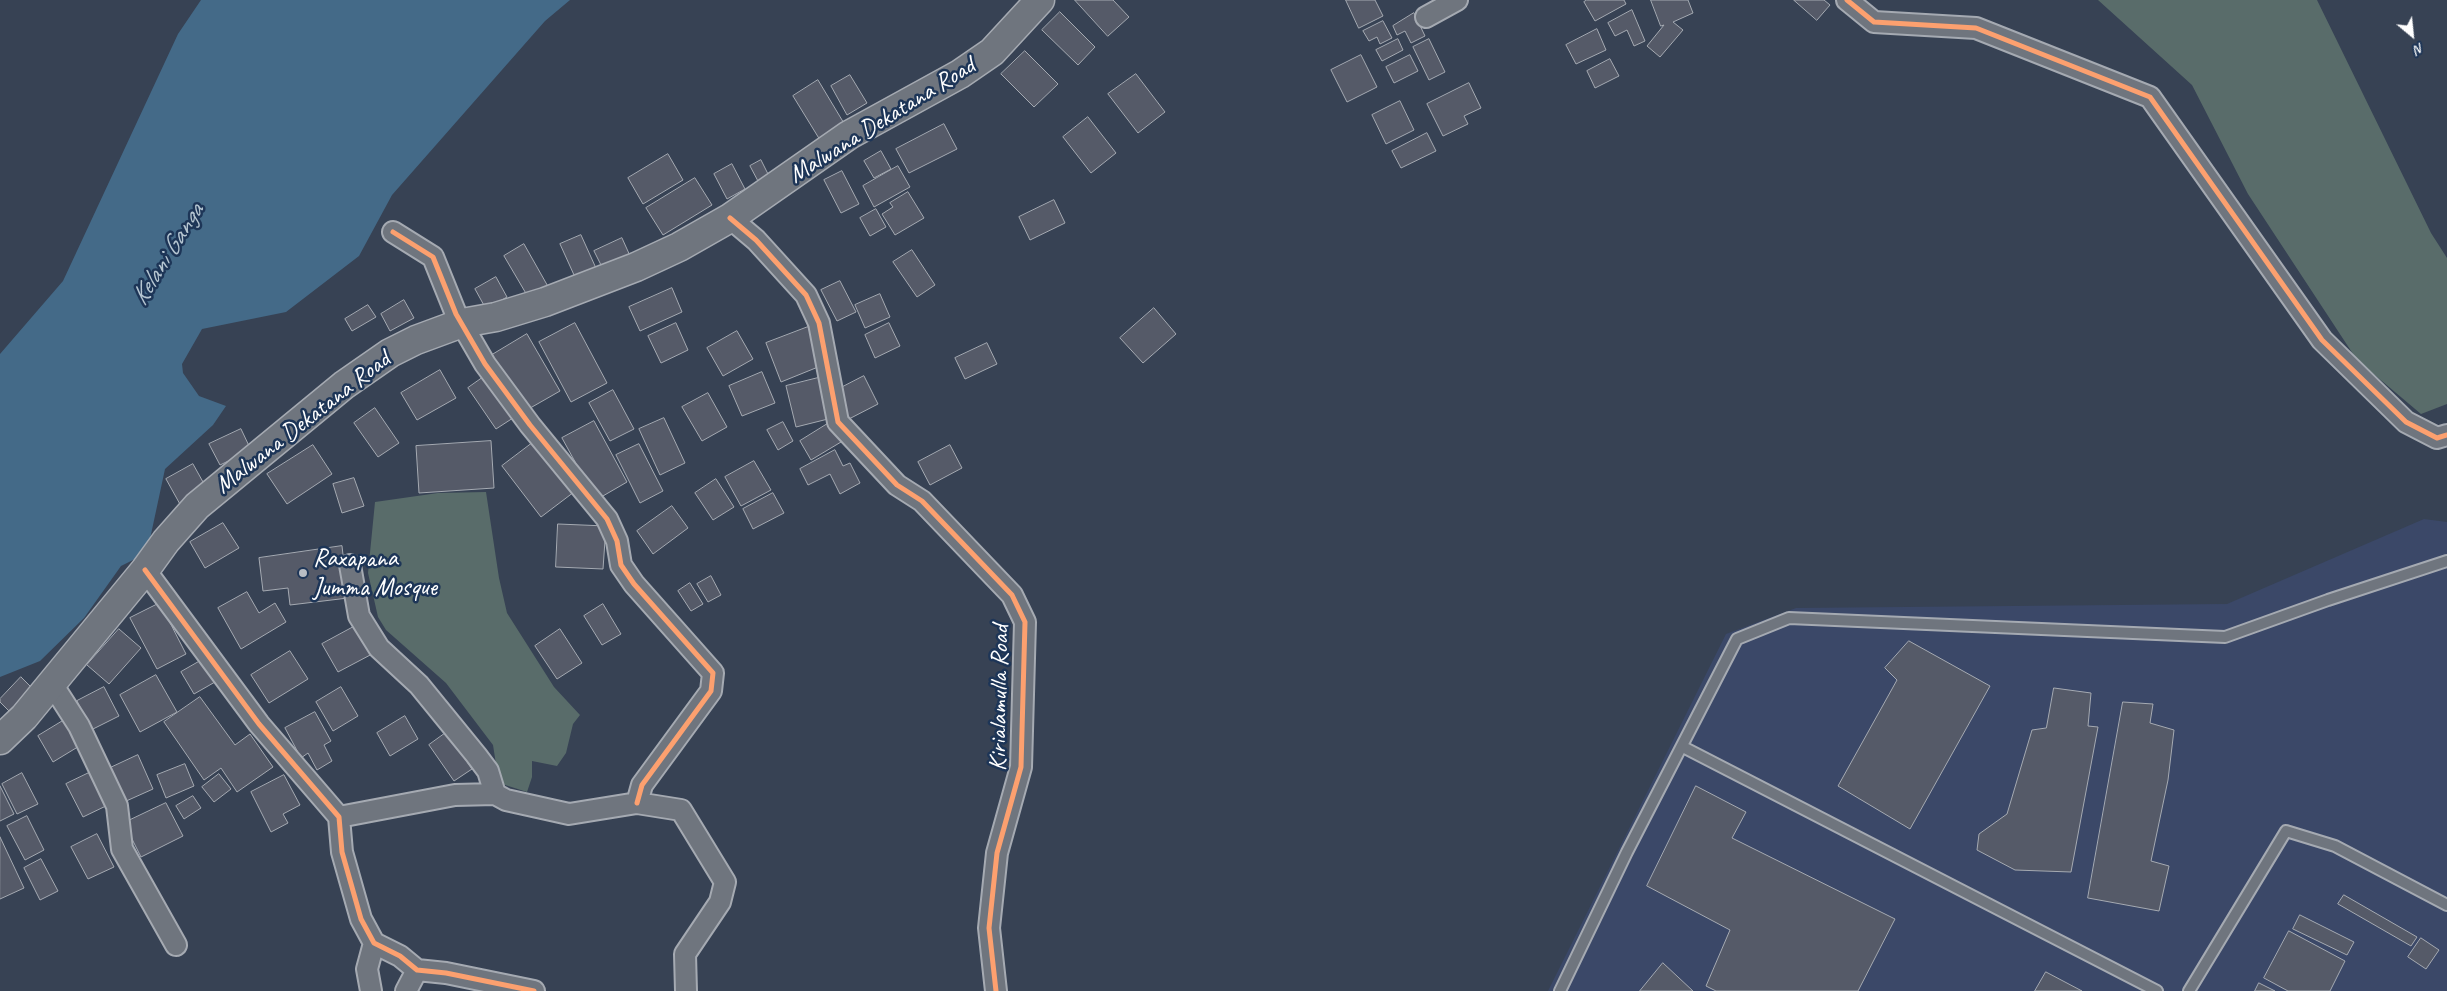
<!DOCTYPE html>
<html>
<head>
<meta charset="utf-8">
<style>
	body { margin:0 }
	#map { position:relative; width:2447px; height:991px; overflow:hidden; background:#374254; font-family:Caveat,sans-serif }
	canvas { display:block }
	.north { position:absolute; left:2387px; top:10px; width:50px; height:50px; -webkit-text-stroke:4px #1d3557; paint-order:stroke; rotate:152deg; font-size:14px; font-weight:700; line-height:20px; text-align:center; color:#fff }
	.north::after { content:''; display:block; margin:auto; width:18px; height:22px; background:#fff; clip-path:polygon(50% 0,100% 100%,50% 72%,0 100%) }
</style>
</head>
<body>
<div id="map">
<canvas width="2447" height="991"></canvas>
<div class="north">N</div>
</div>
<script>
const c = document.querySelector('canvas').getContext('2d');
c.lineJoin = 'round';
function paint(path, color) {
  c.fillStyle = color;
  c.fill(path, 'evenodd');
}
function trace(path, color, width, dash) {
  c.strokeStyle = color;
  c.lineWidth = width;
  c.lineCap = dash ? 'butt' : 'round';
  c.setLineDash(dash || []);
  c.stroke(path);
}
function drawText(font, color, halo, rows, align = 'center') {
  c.font = font + ' Caveat,sans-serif';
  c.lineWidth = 5;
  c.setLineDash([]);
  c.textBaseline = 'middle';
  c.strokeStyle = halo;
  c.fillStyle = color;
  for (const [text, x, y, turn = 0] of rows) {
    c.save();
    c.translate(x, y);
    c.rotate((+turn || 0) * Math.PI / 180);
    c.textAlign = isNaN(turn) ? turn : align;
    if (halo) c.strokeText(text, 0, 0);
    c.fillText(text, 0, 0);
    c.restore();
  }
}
const built = new Path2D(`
	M2424,519L2447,522V991H1548L1726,634L1796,608L2227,604Z`);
const green = new Path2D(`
	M2098,0H2317L2431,233L2447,258V404L2421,414L2357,360L2248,194L2192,85Z
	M486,492L499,578L507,613L554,687L580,715L573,724L566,753L557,766L532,761V777L527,792L499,783L493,745L446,683L386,630L378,617L368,573L375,502L438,493Z`);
const water = new Path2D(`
	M201,0H570L545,21L392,195L359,256L286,312L202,329L182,364L183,373L199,396L226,406L213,425L165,469L147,553L121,566L84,618L40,661L0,677V354L63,281L178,34Z`);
const building = new Path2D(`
	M1075,0H1113L1129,17L1108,36Z
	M1346,0H1375L1383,16L1359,28Z
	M1587,0H1624L1626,4L1595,21L1584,2Z
	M1651,0H1688L1693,13L1673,22L1683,30L1660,57L1647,46L1664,25L1661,26Z
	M1794,0H1824L1830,5L1817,20Z
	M1632,10L1645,41L1634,46L1627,30L1615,36L1608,23Z
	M1060,12L1095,47L1078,65L1042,30Z
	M1414,13L1425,36L1411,43L1405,31L1397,35L1393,26Z
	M1383,21L1392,38L1380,44L1377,37L1369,41L1363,31Z
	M1597,29L1606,50L1576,64L1566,45Z
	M1398,39L1403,50L1382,61L1376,50Z
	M1429,39L1445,72L1429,80L1413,47Z
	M1025,51L1058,84L1034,107L1001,74Z
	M1361,55L1377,87L1347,102L1331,70Z
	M1410,55L1418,71L1394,83L1386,67Z
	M1610,59L1619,76L1595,88L1587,71Z
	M1136,74L1165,112L1138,133L1108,94Z
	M850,75L867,103L847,115L831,86Z
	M818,80L845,125L820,140L793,96Z
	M1469,83L1481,108L1464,116L1468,124L1443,136L1427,104Z
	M1400,101L1414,130L1386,144L1372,115Z
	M1088,117L1116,153L1091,173L1063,137Z
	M944,124L957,149L909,173L896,149Z
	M1427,133L1436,151L1401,168L1392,151Z
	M881,151L891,169L874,178L864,161Z
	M668,154L683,180L643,204L628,178Z
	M761,160L770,178L759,183L750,166Z
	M732,164L745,189L727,199L714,174Z
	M898,166L910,187L874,207L863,186Z
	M842,171L859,204L841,213L824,180Z
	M695,178L712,205L663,235L646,208Z
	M908,192L924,218L895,235L882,214L893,207L890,203Z
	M1054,200L1065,223L1030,240L1019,217Z
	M876,209L886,227L870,236L860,218Z
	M581,235L600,277L579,286L560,244Z
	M622,238L631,258L604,271L594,251Z
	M524,244L550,290L531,302L504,256Z
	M912,250L935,285L917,297L893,262Z
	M496,277L507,297L486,309L475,289Z
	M840,281L856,312L837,321L821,290Z
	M672,288L682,312L640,331L629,307Z
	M880,294L890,317L865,328L855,305Z
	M404,300L414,318L390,331L381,314Z
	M368,305L376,317L352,331L345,319Z
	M1154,308L1176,334L1143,363L1120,338Z
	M575,323L607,383L571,402L539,342Z
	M676,323L688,350L661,363L648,336Z
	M889,323L900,346L875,358L865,335Z
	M808,327L823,365L781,382L766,343Z
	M737,331L753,359L723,376L707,348Z
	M527,334L560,391L525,411L492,355Z
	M987,343L997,364L965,379L955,358Z
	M440,370L456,398L417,420L401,393Z
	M762,372L775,403L742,416L729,386Z
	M485,376L513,418L496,429L468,388Z
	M864,376L878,404L847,420L833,392Z
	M822,377L832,418L796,427L786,386Z
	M613,390L634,429L610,441L589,403Z
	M708,393L727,427L702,441L682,407Z
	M375,408L399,443L378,457L354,423Z
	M664,418L685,463L660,475L639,429Z
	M594,421L627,482L596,500L562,438Z
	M783,422L793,441L778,450L767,430Z
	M829,423L841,442L811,460L800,441Z
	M241,429L251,450L220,465L209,444Z
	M491,441L494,488L419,493L416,446Z
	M535,441L574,492L541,517L502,466Z
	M639,444L663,491L640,503L616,455Z
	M313,445L332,474L287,504L267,474Z
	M950,445L962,468L930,485L918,462Z
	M835,450L843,466L850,463L860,483L840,494L830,474L808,485L800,469Z
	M754,461L771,490L741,506L725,477Z
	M193,464L208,491L181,506L166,479Z
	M354,478L364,506L342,513L333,484Z
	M716,479L734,507L713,520L695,493Z
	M773,493L784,513L753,529L743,509Z
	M672,506L688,528L653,554L637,531Z
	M223,523L239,548L205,568L190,542Z
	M558,524L606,526L603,569L556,567Z
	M342,546L348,598L290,605L288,588L263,591L259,558Z
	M711,576L721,595L708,602L697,584Z
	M690,583L703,604L691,611L678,591Z
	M247,592L259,613L275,603L286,622L241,649L218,608Z
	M160,603L186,654L157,669L130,618Z
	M603,604L621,634L602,645L584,616Z
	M359,624L374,653L338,672L322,644Z
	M119,629L141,648L109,684L87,665Z
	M560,629L582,663L557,679L535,646Z
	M1909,641L1990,686L1910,829L1838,786L1897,680L1885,668Z
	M290,651L308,679L269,703L251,675Z
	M202,660L215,682L194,694L181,672Z
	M156,675L177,712L140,732L120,695Z
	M21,677L38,694L15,717L0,702V699Z
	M104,687L119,716L91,730L77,701Z
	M341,687L358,716L333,731L316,702Z
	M2054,688L2091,693L2088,726L2098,727L2071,872L2015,870L1977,850L1979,834L2007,814L2032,730L2046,728Z
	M200,697L235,745L250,734L273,767L237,792L221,768L204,780L164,722Z
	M2123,702L2153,704L2150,723L2174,730L2168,780L2151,861L2169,866L2159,911L2088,898Z
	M315,712L331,741L324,745L332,761L317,770L308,753L301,758L285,728Z
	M405,716L418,739L390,756L377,733Z
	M66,719L81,745L53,762L38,736Z
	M447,732L472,769L454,781L429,745Z
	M138,755L153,789L124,802L108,769Z
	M185,764L194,786L166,798L157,775Z
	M93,771L110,804L83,817L66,784Z
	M22,773L38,804L17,814L2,784Z
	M219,774L231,789L214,802L202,787Z
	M284,775L300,805L283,814L288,823L271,832L251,792Z
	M0,786L14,814L0,821Z
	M1696,786L1746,812L1732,838L1895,919L1858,991H1716L1706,986L1730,930L1647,886Z
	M193,796L201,808L184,819L176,806Z
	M166,803L183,836L141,857L124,823Z
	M27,816L44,850L25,860L7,826Z
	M97,834L114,867L88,879L71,847Z
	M0,837L24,888L0,899Z
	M41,859L58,891L40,900L24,868Z
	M2344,895L2417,937L2411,946L2338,904Z
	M2300,915L2354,942L2347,955L2293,929Z
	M2289,931L2345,961L2330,991H2288L2264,978Z
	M2421,938L2439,950L2426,969L2408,957Z
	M1663,963L1693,991H1640Z
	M2046,972L2082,991H2035Z
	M2259,983L2275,991H2255Z`);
const lane = new Path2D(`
	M1683,747L2157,991
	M1560,991L1627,852L1737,639L1789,618L2225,637L2328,600L2447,561
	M2189,991L2286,831L2335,846L2447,905`);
const street = new Path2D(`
	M1847,0L1874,22L1976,28L2150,97L2322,340L2406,422L2437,438L2447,435
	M1426,17L1457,0
	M730,218L756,240L806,295L819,323L838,422L897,485L922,501L1012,595L1025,622L1021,767L997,853L989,928L996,991
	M393,232L433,257L456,314L485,364L530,425L607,519L617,541L621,565L634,584L713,673L711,691L642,785L637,803
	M350,565L359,616L379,648L419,685L476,755L488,771L495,794
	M145,570L259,724L339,817L342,852L361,919L374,943L400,956L417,970L446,973L534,991
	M52,684L79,726L117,806L122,849L176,945
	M339,817L455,795L495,794L506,800L569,814L637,803L681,810L725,882L720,902L685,954L686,991
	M371,991L367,969L374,943
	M406,991L417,970`);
const secondary = new Path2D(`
	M0,740L24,717L145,570L166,541L197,506L344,385L390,353L416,340L462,323L496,317L545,302L636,267L679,247L730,218L849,135L960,74L992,52L1040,0`);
const cycleway = new Path2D(`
	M1847,0L1874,22L1976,28L2150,97L2322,340L2406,422L2437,438L2447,435
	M730,218L756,240L806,295L819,323L838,422L897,485L922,501L1012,595L1025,622L1021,767L997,853L989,928L996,991
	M393,232L433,257L456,314L485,364L530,425L607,519L617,541L621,565L634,584L713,673L711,691L642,785L637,803
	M145,570L259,724L339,817L342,852L361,919L374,943L400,956L417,970L446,973L534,991`);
const markers = [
	[303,573,5,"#b9bdc3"]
];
const streetNames = [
	["Malwana Dekatana Road",882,121,-32],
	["Malwana Dekatana Road",303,423,-38],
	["Kirialamulla Road",1000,698,-89]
];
const poiNames = [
	["Raxapana",313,559],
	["Jumma Mosque",313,588]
];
const waterNames = [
	["Kelani Ganga",168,255,-58]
];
paint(built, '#3b4868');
paint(green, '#596c6a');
paint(water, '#446a88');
paint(building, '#555a68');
trace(building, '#a5aab2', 1);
trace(lane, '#a5aab2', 14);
trace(street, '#a5aab2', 24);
trace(secondary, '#a5aab2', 31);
trace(lane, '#6f757e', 10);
trace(street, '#6f757e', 20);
trace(secondary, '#6f757e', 28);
trace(cycleway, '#fca06f', 5);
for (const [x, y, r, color] of markers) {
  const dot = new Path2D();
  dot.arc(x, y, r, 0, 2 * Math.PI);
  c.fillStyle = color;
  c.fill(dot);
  trace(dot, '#1d3557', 2);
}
drawText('25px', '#fff', '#1d3557', streetNames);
drawText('25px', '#fff', '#1d3557', poiNames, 'left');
drawText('italic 26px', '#b5c5d1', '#1d3557', waterNames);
</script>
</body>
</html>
